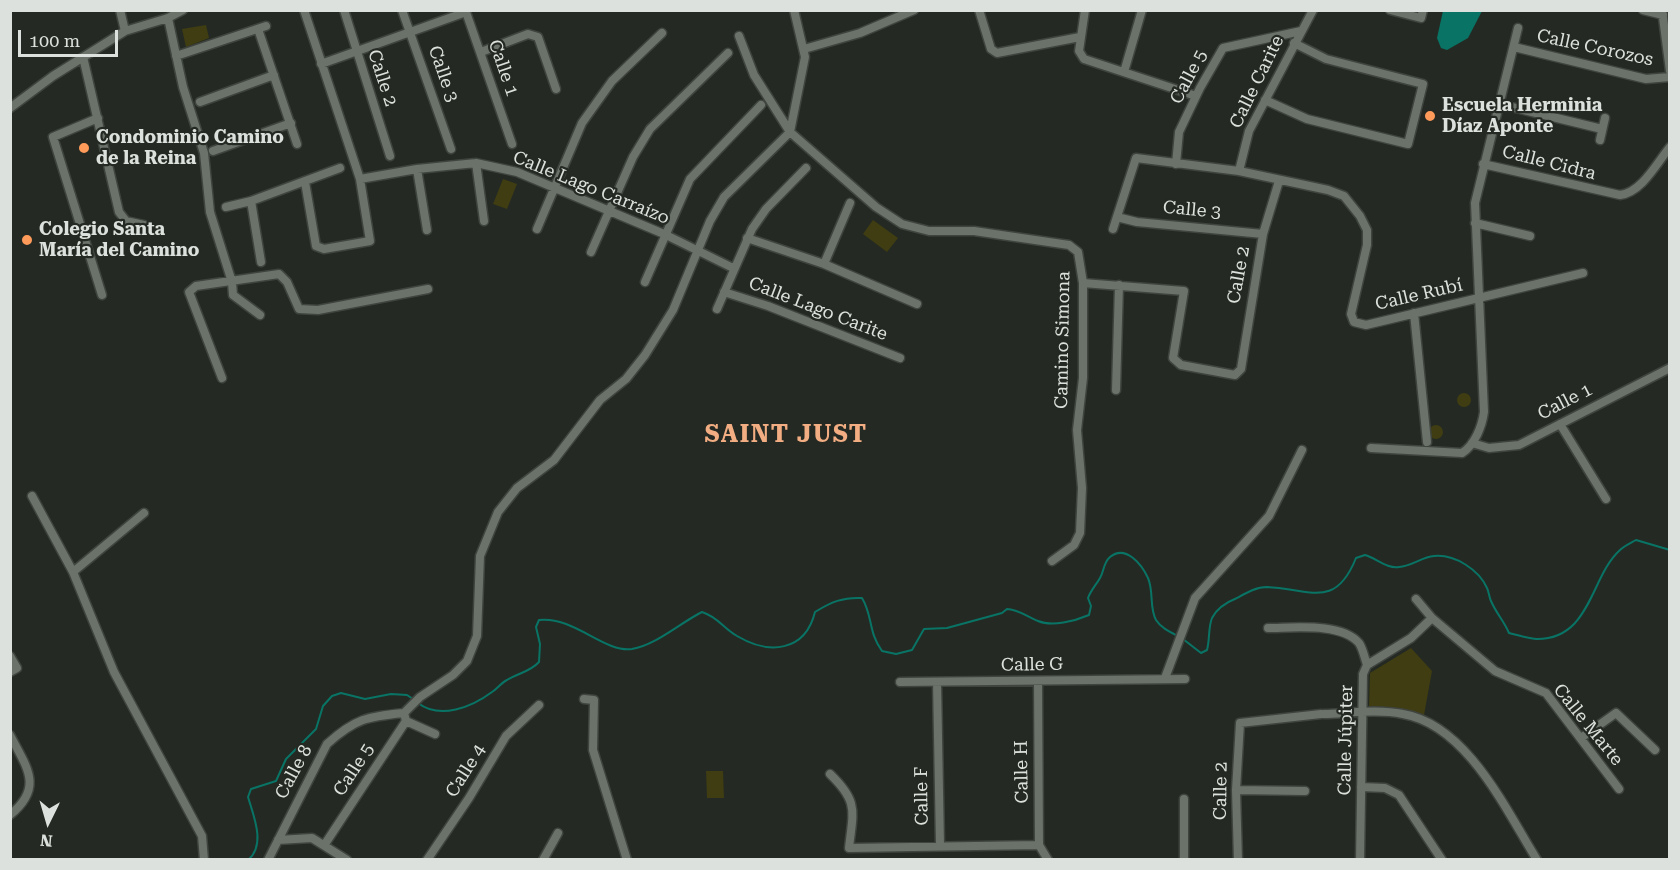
<!DOCTYPE html>
<html>
<head>
<meta charset="utf-8">
<style>
	body { margin:0 }
	#map { position:relative; width:1680px; height:870px; overflow:hidden; background:#242a23; font-family:"Roboto Serif",serif }
	canvas { display:block }
	.frame { position:absolute; inset:0; border:12px solid #dde1dd; pointer-events:none }
	.north { position:absolute; left:18px; top:792px; width:60px; height:60px; -webkit-text-stroke:4px #242a23; paint-order:stroke; rotate:185deg; font-size:16px; font-weight:700; line-height:24px; text-align:center; color:#dde1dd }
	.north::after { content:''; display:block; margin:auto; width:21px; height:27px; background:#dde1dd; clip-path:polygon(50% 0,100% 100%,50% 72%,0 100%) }
	.scale { position:absolute; left:18px; top:30px; width:100px; height:27px; box-sizing:border-box; border:3px solid #dde1dd; border-top:0; padding-left:8px; font-size:18px; line-height:21px; white-space:nowrap; color:#dde1dd; -webkit-text-stroke:4px #242a23; paint-order:stroke }
</style>
</head>
<body>
<div id="map">
<canvas width="1680" height="870"></canvas>
<div class="frame"></div>
<div class="north">N</div>
<div class="scale">100 m</div>
</div>
<script>
const c = document.querySelector('canvas').getContext('2d');
c.lineJoin = 'round';
function paint(path, color) {
  c.fillStyle = color;
  c.fill(path, 'evenodd');
}
function trace(path, color, width, dash) {
  c.strokeStyle = color;
  c.lineWidth = width;
  c.lineCap = dash ? 'butt' : 'round';
  c.setLineDash(dash || []);
  c.stroke(path);
}
function drawText(font, color, halo, rows, align = 'center') {
  c.font = font + ' "Roboto Serif",serif';
  c.lineWidth = 4.5;
  c.setLineDash([]);
  c.textBaseline = 'middle';
  c.strokeStyle = halo;
  c.fillStyle = color;
  for (const [text, x, y, turn = 0] of rows) {
    c.save();
    c.translate(x, y);
    c.rotate((+turn || 0) * Math.PI / 180);
    c.textAlign = isNaN(turn) ? turn : align;
    if (halo) c.strokeText(text, 0, 0);
    c.fillText(text, 0, 0);
    c.restore();
  }
}
const green = new Path2D(`
	M206,25L209,38L186,47L182,29Z
	M503,179L517,184L507,209L493,204Z
	M873,220L898,238L887,252L863,234Z
	M1457 400a7 7 0 1 1 14 0a7 7 0 1 1-14 0Z
	M1429 432a7 7 0 1 1 14 0a7 7 0 1 1-14 0Z
	M1411,648L1432,671L1424,715L1372,710L1369,706L1370,673Z
	M706,771H723L724,798H707Z`);
const water = new Path2D(`
	M1443,11H1482L1468,38L1447,50L1441,48L1437,38Z`);
const stream = new Path2D(`
	M1183,639L1201,653L1207,650C1210,639 1208,628 1212,618C1217,608 1227,602 1237,598C1246,593 1256,587 1267,587C1310,589 1335,610 1356,558L1365,555C1376,558 1387,569 1399,567C1412,566 1422,557 1434,556C1455,554 1479,570 1487,588C1489,592 1489,597 1491,601C1496,613 1504,621 1509,633C1518,635 1527,638 1536,639C1591,640 1590,577 1620,550C1624,546 1631,543 1636,540L1670,550
	M418,703C440,720 472,707 492,692C497,689 501,683 507,680C518,673 530,672 539,662L540,644L536,627L539,620C574,616 604,653 632,649C656,645 680,623 702,612C718,617 723,628 737,636C769,655 805,652 815,612C831,602 843,597 862,598C873,616 868,632 882,651L896,654L912,650L924,629L947,628L1002,613L1007,609C1018,609 1027,617 1038,621C1052,627 1075,621 1089,615L1091,606L1088,598C1091,590 1096,585 1100,578C1104,572 1103,563 1110,557C1126,544 1142,565 1148,578C1154,592 1149,607 1156,620C1161,628 1170,632 1178,636
	M248,860C266,845 254,817 248,797L251,789L276,781L286,759L316,729L323,706L332,696L341,693L365,699L391,694L407,695L413,699`);
const minor = new Path2D(`
	M120,10L125,31
	M304,10L360,179L370,241L324,249L316,246L305,182
	M344,10L390,156
	M402,10L451,149
	M979,10L991,49L997,53L1080,37
	M1085,10L1079,51L1084,59L1196,96
	M1390,10L1421,18L1423,10
	M1643,10L1663,15
	M1662,10L1670,71
	M168,18L183,87L204,153L210,212L232,282L233,295L260,315
	M258,29L297,144
	M739,36L754,75L790,132L876,207L902,224L929,231H974L1069,245L1078,252L1083,283V378L1077,430L1082,488L1080,533L1074,545L1052,561
	M1514,47L1646,79L1670,77
	M804,49L860,33L914,10
	M481,52L528,34L538,37L556,89
	M176,56L266,26
	M83,57L119,212L126,221L144,225
	M321,64L466,12L512,144
	M1124,72L1142,10
	M1265,100L1307,119L1408,144L1423,84L1326,59L1294,43
	M200,102L274,75
	M1499,104L1602,129
	M10,108L53,76L125,31L168,18L183,10
	M98,118L53,137L102,295
	M1600,140L1605,118
	M213,151L291,123
	M476,163L484,221
	M1176,164L1179,132L1200,88L1223,48L1301,31
	M1483,164L1620,195C1642,192 1656,164 1670,147
	M417,169L427,230
	M1239,171L1249,131L1313,10
	M360,179L417,169L476,163L517,172L664,234L733,268
	M251,201L261,262
	M226,207L251,201L340,168
	M1117,217L1137,222L1263,234
	M1475,223L1530,236
	M537,229L582,123L612,81L662,33
	M1113,229L1136,158L1239,171L1328,190L1344,196L1360,216L1367,230V245L1351,314L1354,322L1366,325L1583,273
	M747,238L824,264L917,304
	M591,252L633,157L650,129L728,53
	M824,264L850,203
	M645,282L690,179L761,105
	M1083,283L1184,291L1173,358L1181,365L1235,375L1241,369L1263,234L1279,181
	M724,292L768,306L900,358
	M717,309L752,229L766,209L806,168
	M1414,313L1427,442
	M222,378L189,292L196,286L279,274L287,282L299,309L318,310L428,289
	M1116,390L1119,285
	M1560,424L1606,499
	M1472,443L1489,448L1519,445L1670,368
	M1371,448L1462,453C1475,445 1482,426 1484,412L1475,203L1518,28
	M32,496L73,572L114,672L202,836L204,860
	M73,572L144,513
	M1416,599L1432,618L1495,671L1546,693L1619,789
	M1268,628C1292,628 1341,622 1359,643C1363,649 1365,659 1367,665
	M10,656L17,668L10,672
	M1165,678L1195,598L1269,516L1302,450
	M900,682L1185,679
	M937,682L940,845
	M1038,682L1039,845L1048,860
	M584,699L594,700L593,750L627,860
	M404,713L420,697L453,675L467,661L477,636L480,556L498,512L517,488L554,460L600,400L626,379L645,355L673,310L710,221L724,197L790,132L805,57L794,10
	M1324,714C1350,713 1378,709 1403,714C1467,725 1506,810 1537,860
	M406,721L435,734
	M10,735C27,768 44,787 10,815
	M1581,738L1616,713L1655,750
	M830,774C859,802 853,811 849,848L1039,845
	M1361,787L1385,788L1399,795L1442,860
	M1236,790L1305,791
	M278,840L312,838L347,860
	M325,844L406,721L404,713
	M268,860L327,744C356,718 367,717 404,713
	M427,860L469,798L506,736L539,705
	M543,860L558,833
	M1184,860V799
	M1238,860L1236,790L1240,723L1321,714
	M1360,860L1363,674L1367,665L1411,638L1432,618`);
const markers = [
	[1430,116,6,"#ff9b5a"],
	[84,148,6,"#ff9b5a"],
	[27,240,6,"#ff9b5a"]
];
const streetNames = [
	["Calle Corozos",1595,48,12],
	["Calle 1",503,68,71],
	["Calle 3",443,74,71],
	["Calle 5",1189,77,-62],
	["Calle 2",382,78,72],
	["Calle Carite",1257,82,-64],
	["Calle Cidra",1549,163,14],
	["Calle Lago Carraízo",591,188,22],
	["Calle 3",1192,210,5],
	["Calle 2",1239,275,-80],
	["Calle Rubí",1419,295,-13],
	["Calle Lago Carite",818,309,21],
	["Camino Simona",1063,340,-89],
	["Calle 1",1565,402,-27],
	["Calle G",1032,665,-1],
	["Calle Marte",1588,725,51],
	["Calle Júpiter",1346,740,-89],
	["Calle 5",354,770,-57],
	["Calle 4",466,771,-58],
	["Calle 8",294,772,-62],
	["Calle H",1022,772,-91],
	["Calle 2",1221,791,-89],
	["Calle F",922,796,-91]
];
const poiNames = [
	["Escuela Herminia",1442,106],
	["Díaz Aponte",1442,127],
	["Condominio Camino",96,138],
	["de la Reina",96,159],
	["Colegio Santa",39,230],
	["María del Camino",39,251]
];
const districtNames = [
	["SAINT JUST",786,435]
];
paint(green, '#3f3d11');
paint(water, '#097465');
trace(stream, '#097465', 2);
trace(minor, '#3f443f', 11);
trace(minor, '#6b726a', 8);
for (const [x, y, r, color] of markers) {
  const dot = new Path2D();
  dot.arc(x, y, r, 0, 2 * Math.PI);
  c.fillStyle = color;
  c.fill(dot);
  trace(dot, '#242a23', 2);
}
drawText('18px', '#dde1dd', '#242a23', streetNames);
drawText('bold 18px', '#dde1dd', '#242a23', poiNames, 'left');
c.letterSpacing = '1.5px';
drawText('bold 24px', '#f3ad82', '#242a23', districtNames);
c.letterSpacing = '0px';
</script>
</body>
</html>
